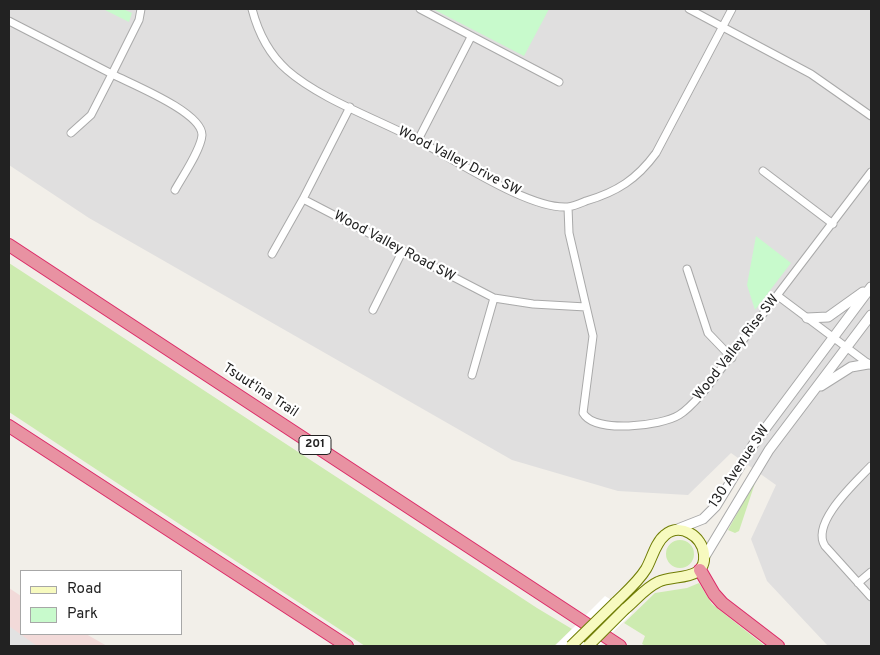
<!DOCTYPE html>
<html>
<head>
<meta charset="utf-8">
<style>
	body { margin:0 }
	#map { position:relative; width:880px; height:655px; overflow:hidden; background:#f2efe9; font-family:Overpass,sans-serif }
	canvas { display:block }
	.frame { position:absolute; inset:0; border:10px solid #222; pointer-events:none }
	.legend { position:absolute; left:20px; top:570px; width:162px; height:65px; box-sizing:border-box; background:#fff; border:1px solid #a7a7a7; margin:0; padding:6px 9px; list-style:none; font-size:15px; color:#222 }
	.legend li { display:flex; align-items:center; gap:10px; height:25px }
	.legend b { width:25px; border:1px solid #a7a7a7 }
</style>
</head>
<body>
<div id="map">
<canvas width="880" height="655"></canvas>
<div class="frame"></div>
<ul class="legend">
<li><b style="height:6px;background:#f7fabf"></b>Road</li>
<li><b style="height:14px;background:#c8facc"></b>Park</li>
</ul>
</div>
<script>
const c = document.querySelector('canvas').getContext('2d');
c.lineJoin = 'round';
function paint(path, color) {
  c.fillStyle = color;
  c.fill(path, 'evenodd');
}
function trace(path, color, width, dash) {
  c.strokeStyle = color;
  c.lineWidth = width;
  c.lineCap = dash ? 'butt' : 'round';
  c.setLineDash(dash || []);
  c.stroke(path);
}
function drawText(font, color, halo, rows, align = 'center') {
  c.font = font + ' Overpass,sans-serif';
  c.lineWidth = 4.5;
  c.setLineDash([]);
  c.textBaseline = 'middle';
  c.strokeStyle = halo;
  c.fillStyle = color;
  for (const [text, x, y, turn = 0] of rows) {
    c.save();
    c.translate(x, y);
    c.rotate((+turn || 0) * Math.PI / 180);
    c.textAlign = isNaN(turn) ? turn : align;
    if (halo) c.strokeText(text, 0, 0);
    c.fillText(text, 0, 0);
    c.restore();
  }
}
const residential = new Path2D(`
	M9,9H871V646H828L767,581L751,539L776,485L731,453L688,495L618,491L512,460L89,218L9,165Z`);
const commercial = new Path2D(`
	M9,588L21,596V634H86L107,646H9Z`);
const grass = new Path2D(`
	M9,263L537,608L572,629L554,646H365L9,412Z
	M757,477L739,531L735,533L728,530Z
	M666 554a14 14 0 1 1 28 0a14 14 0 1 1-28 0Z
	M699,583L712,604L765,646H646L642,644L645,636L624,623L655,593L687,588Z`);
const park = new Path2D(`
	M103,9H123L132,13L129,22Z
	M433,9H549L524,56Z
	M756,236L791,263L755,310L747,285Z`);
const parking = new Path2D(`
	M9,626L37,646H9Z`);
const pier = new Path2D(`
	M605,596L632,613L599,646H555Z`);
const minor = new Path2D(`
	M252,9C258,32 269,54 287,70C320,99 377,119 417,140C453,158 529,210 568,207C574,206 581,203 586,201C617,192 637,179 656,153L732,9
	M420,9L559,82
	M689,9L811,74L871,116
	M9,21L112,74L139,20L141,9
	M350,107L303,199L494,298L533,304L586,307
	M71,133L91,115L112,74C131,84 202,112 202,135C201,150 182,177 175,190
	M418,140L471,37
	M763,171L833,224
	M568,207L569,233L593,336L583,413C595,434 661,426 679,415C689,409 697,399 705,390L871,172
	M272,254L303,199
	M687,269L708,333L732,358
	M778,296L870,365
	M373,310L402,252
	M472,375L494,298
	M871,466C856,482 810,523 825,546L871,597
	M858,583L871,572`);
const tertiary = new Path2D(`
	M807,318L828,317L863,292
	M821,386L851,367L868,364
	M675,530L703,519L716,506L753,445L871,287
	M704,558L769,450L871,315`);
const secondary = new Path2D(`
	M615,603C626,592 638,582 646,569C652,559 655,543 665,535C680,522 702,536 704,554C707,582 674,574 658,582C645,588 636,600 625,609`);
const motorway = new Path2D(`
	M9,245L620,646
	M9,426L347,646
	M700,570L714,594L722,603L778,646`);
const secondaryBridge = new Path2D(`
	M571,646L615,603
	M588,646L625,609`);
const shields = [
	[315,445,32]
];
const shieldNames = [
	["201",315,445]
];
const streetNames = [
	["Wood Valley Drive SW",459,162,27],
	["Wood Valley Road SW",394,247,28],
	["Wood Valley Rise SW",737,348,-52],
	["Tsuut'ina Trail",260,391,33],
	["130 Avenue SW",740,467,-56]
];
paint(residential, '#e0dfdf');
paint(commercial, '#f2dad9');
paint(grass, '#cdebb0');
paint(park, '#c8facc');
paint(parking, '#e2e2e2');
paint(pier, '#fff');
trace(minor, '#a9a9a9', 9);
trace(tertiary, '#a9a9a9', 11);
trace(secondary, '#707d05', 12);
trace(motorway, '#dc2a67', 14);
trace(minor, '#fff', 7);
trace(tertiary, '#fff', 9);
trace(secondary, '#f7fabf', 10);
trace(motorway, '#e892a2', 12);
trace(secondaryBridge, '#707d05', 12, []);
trace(secondaryBridge, '#f7fabf', 10);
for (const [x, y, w] of shields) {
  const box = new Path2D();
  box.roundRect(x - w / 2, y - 9.5, w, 19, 4);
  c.fillStyle = '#fff';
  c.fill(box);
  trace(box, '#222', 1);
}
drawText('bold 12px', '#222', null, shieldNames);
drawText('14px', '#222', '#fff', streetNames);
</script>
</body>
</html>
